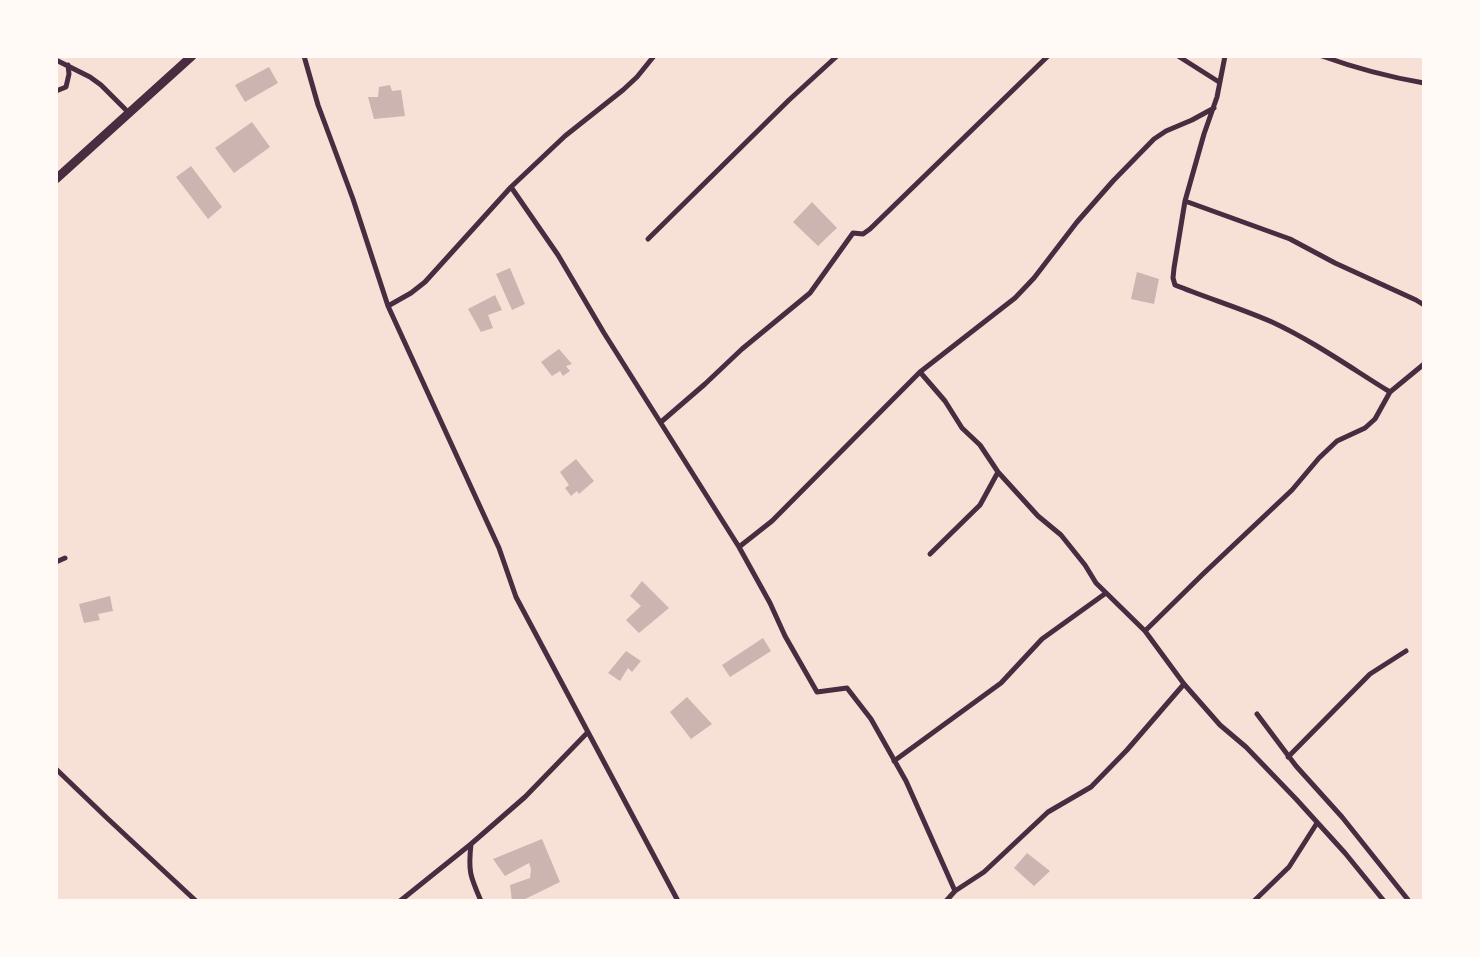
<!DOCTYPE html>
<html>
<head>
<meta charset="utf-8">
<style>
	body { margin:0 }
	#map { position:relative; width:1480px; height:957px; overflow:hidden; background:#f7e1d7; font-family:Helvetica,sans-serif }
	canvas { display:block }
	.frame { position:absolute; inset:0; border:58px solid #fffaf5; pointer-events:none }
</style>
</head>
<body>
<div id="map">
<canvas width="1480" height="957"></canvas>
<div class="frame"></div>
</div>
<script>
const c = document.querySelector('canvas').getContext('2d');
c.lineJoin = 'round';
function paint(path, color) {
  c.fillStyle = color;
  c.fill(path, 'evenodd');
}
function trace(path, color, width, dash) {
  c.strokeStyle = color;
  c.lineWidth = width;
  c.lineCap = dash ? 'butt' : 'round';
  c.setLineDash(dash || []);
  c.stroke(path);
}
const building = new Path2D(`
	M269,67L278,83L245,102L235,85Z
	M390,85L392,91L401,90L405,116L374,119L368,97H378L379,87Z
	M252,122L270,147L234,173L215,148Z
	M191,166L222,207L208,219L176,177Z
	M812,202L837,228L818,246L793,222Z
	M510,268L525,304L512,310L496,274Z
	M1137,272L1159,279L1154,304L1131,299Z
	M495,295L502,310L488,315L493,328L481,332L468,309Z
	M559,349L572,364L566,366L570,371L563,376L560,371L552,376L541,362Z
	M576,459L594,481L579,494L577,491L571,496L565,488L569,485L560,472Z
	M642,581L669,608L639,633L626,620L641,606L630,596Z
	M110,596L113,611L98,614L100,620L84,623L79,604Z
	M763,638L771,651L730,677L722,665Z
	M626,651L641,661L632,672L628,668L620,681L608,673Z
	M687,697L712,724L691,739L670,712Z
	M542,839L560,882L521,901H512L510,885L530,878L531,869L529,863L505,876L493,859Z
	M1027,853L1050,871L1034,886L1014,868Z`);
const minor = new Path2D(`
	M304,56L318,105L353,199L388,306L499,548L516,597L678,901
	M1178,56L1219,82
	M1225,56L1217,97L1204,134L1185,201L1174,268L1173,278L1175,285C1207,298 1240,308 1272,322C1313,341 1351,368 1390,392
	M1322,56C1355,68 1389,77 1424,83
	M56,60L90,77L101,85L129,113
	M56,91L66,87L69,74L68,65
	M511,187L558,255L604,333L739,547L770,603L785,636L817,692L847,688L871,719L906,781L955,891
	M1185,201L1290,239L1335,263L1416,300L1424,305
	M648,239L789,100L837,56
	M388,306L411,293L425,282L511,187L565,136L623,90L637,77L654,56
	M920,372L945,401L962,428L980,445L998,472L1038,516L1061,535L1085,565L1096,583L1145,631L1184,684L1220,725L1246,747L1296,799L1345,853L1384,901
	M661,422L705,384L742,349L810,293L853,233L863,234L870,229L1048,56
	M739,547L772,521L920,372L1015,298L1034,278L1077,222L1113,181L1154,139L1166,131L1192,120L1214,108
	M930,554L980,505L998,472
	M56,562L65,558
	M1145,631L1203,574L1292,490L1319,458L1337,441L1365,428L1375,419L1390,392L1424,364
	M1257,714L1296,766L1342,817L1409,901
	M1288,757L1370,674L1406,651
	M894,761L1001,683L1042,639L1106,593
	M56,769L107,818L196,901
	M471,844C468,871 470,876 481,901
	M400,901L471,844L525,797L588,732
	M946,901L955,891L984,872L1048,812L1091,787L1127,750L1184,684
	M1254,901L1289,867L1317,823`);
const primary = new Path2D(`
	M56,179L192,56`);
paint(building, '#ccb4b1');
trace(minor, '#4a2c40', 5);
trace(primary, '#4a2c40', 9);
</script>
</body>
</html>
